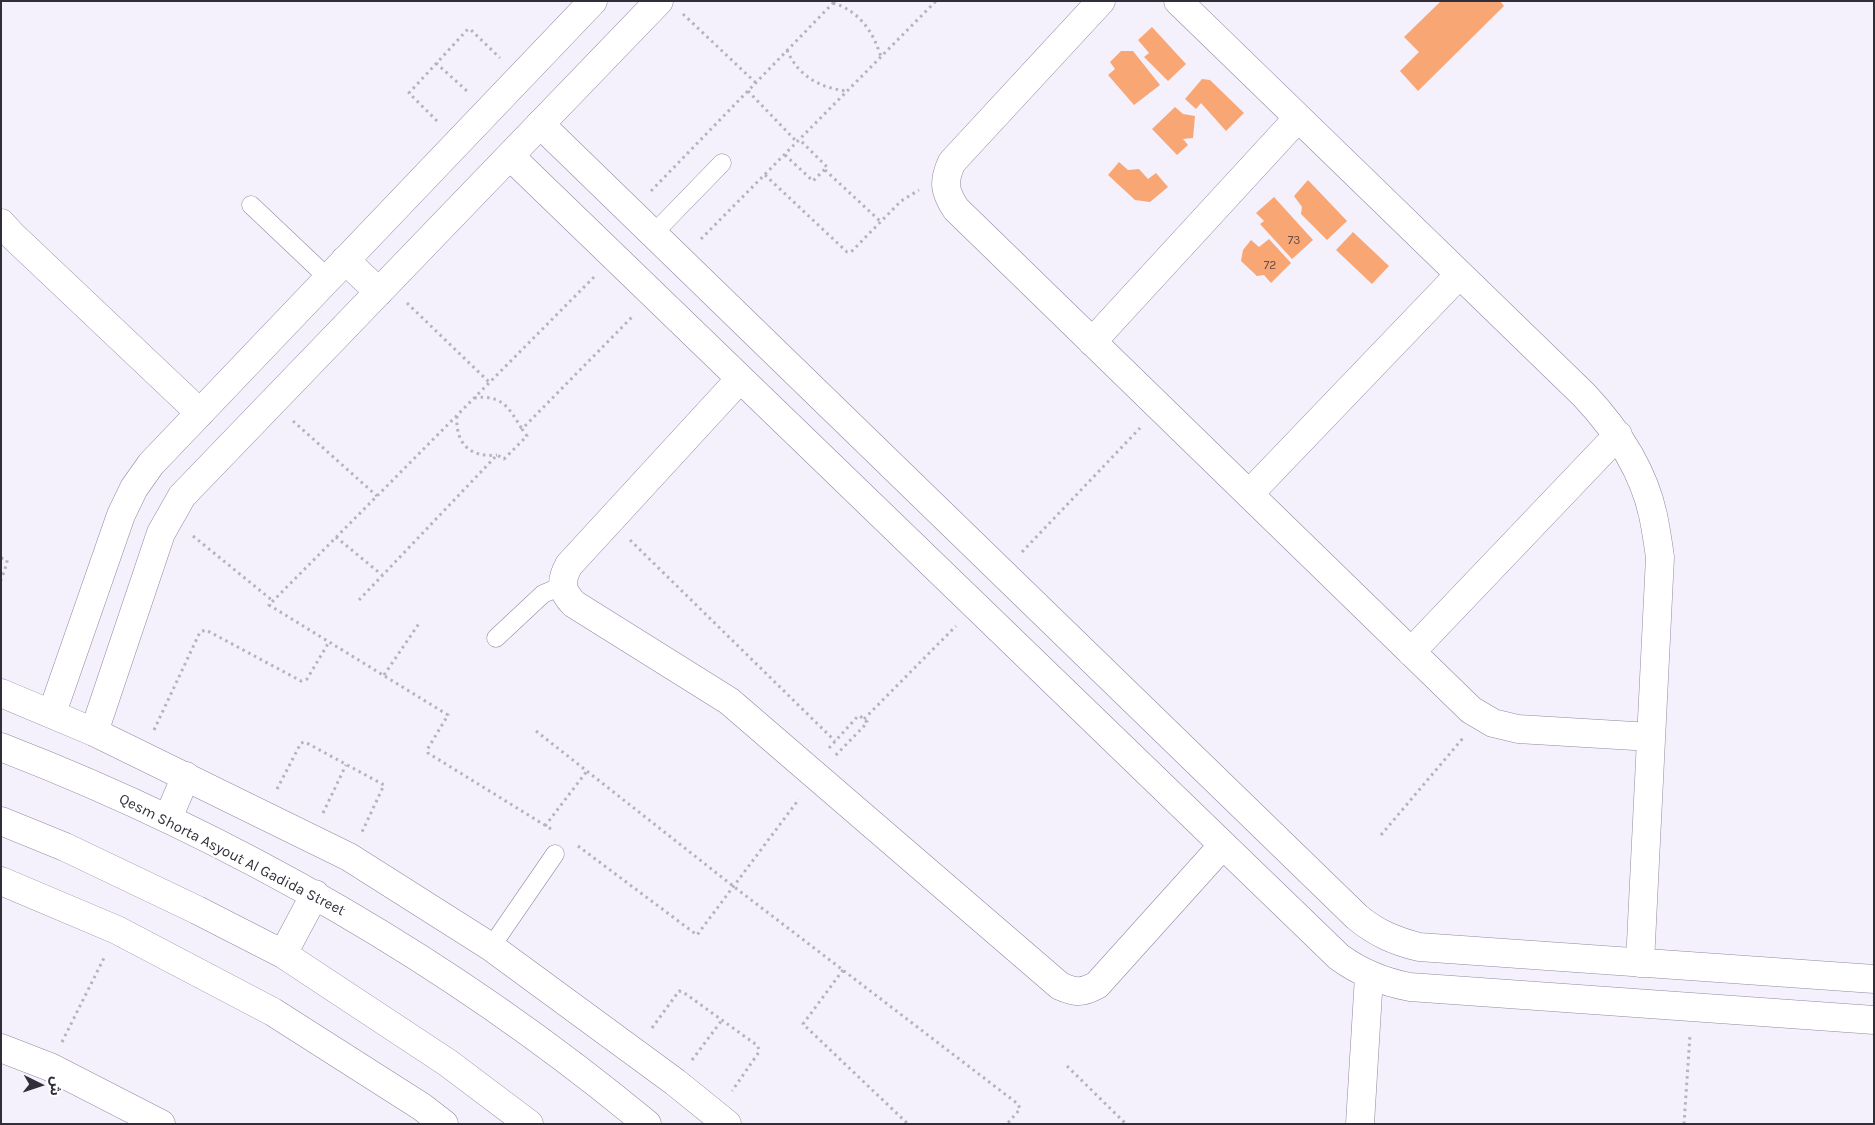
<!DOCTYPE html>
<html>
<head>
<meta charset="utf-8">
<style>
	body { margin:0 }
	#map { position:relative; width:1875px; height:1125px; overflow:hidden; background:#f4f0fc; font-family:Karla,"Noto Sans Arabic",sans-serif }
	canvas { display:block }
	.frame { position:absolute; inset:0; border:2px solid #322e39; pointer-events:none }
	.north { position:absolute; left:15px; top:1060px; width:50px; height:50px; -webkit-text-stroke:4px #fff; paint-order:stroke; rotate:94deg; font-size:14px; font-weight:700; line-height:20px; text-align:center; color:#322e39 }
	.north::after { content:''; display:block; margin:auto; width:18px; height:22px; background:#322e39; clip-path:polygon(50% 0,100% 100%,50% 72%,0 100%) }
</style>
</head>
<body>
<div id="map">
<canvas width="1875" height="1125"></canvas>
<div class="frame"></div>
<div class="north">ش</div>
</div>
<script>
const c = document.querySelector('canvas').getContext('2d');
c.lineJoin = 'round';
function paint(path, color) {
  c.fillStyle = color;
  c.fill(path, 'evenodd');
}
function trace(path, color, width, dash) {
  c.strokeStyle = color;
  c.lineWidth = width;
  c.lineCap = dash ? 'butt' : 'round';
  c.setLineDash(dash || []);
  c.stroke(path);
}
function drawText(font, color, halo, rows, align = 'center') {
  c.font = font + ' Karla,sans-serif';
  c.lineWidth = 5;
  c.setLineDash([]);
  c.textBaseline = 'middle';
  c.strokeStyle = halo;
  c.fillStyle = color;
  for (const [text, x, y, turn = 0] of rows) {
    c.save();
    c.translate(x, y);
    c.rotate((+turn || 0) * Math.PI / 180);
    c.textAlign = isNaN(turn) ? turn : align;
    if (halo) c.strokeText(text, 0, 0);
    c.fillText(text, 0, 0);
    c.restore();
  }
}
const building = new Path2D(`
	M1441,1H1500L1504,6L1418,91L1400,71L1419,52L1404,37Z
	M1152,27L1186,64L1168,81L1144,57L1149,53L1138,40Z
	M1121,51H1133L1160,85L1134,105L1108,75L1115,69L1110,62Z
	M1202,79L1210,80L1244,113L1226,131L1201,103L1196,109L1185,99Z
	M1175,107L1183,114L1195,116L1193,138L1183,139L1188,145L1177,155L1152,129Z
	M1119,162L1128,170L1139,169L1148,179L1156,173L1168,187L1150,202L1135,200L1108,175Z
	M1308,180L1347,221L1327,240L1301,214L1302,207L1294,196Z
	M1274,197L1313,240L1292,259L1260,224L1264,221L1256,213Z
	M1353,232L1389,266L1372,284L1336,250Z
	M1269,239L1291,263L1271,283L1264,275L1257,276L1241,261L1243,250L1251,240L1259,247Z`);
const path = new Path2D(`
	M833,3C859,11 873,31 881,57
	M683,14L756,83
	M787,50C798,76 820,88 847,91
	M436,63L467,91
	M748,91L797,142
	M437,121L409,93L468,29L471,30L500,58
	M785,155L813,181L827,167L800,140
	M825,170L880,221
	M765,175L847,252H851L901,201L919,190
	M651,191L835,1
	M701,239L936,1
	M407,303L489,382
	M474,398C502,394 509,408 522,429
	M457,416C455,443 470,458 497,455
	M293,421L377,496
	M193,536L273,601
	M336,537L382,575
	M630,540L835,741
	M1022,552L1140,428
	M1,558L7,560V563L1,580
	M359,600L497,455L504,459L527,436L522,429L634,315
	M384,675L420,622
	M864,719L956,626
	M154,730L200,632L206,630L301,681L307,679L329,642
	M536,731L733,886L1018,1104L1020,1109L1007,1124
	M829,748L858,716H860L867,722L866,724L835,756
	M277,789L301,743L305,742L384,785L362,832
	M323,813L346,765
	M545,826L587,771
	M551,829L428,753L427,750L448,715L269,605L594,277
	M1381,835L1463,738
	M578,846L697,935L799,799
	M843,970L803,1024L908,1124
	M652,1028L679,991L683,992L758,1046L759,1052L732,1091
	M62,1042L105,956
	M692,1060L722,1020
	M1067,1066L1126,1124
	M1684,1124L1690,1035`);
const lane = new Path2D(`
	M251,205L328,278
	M653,234L722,163
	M496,638L543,594L562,586
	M491,947L555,854`);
const street = new Path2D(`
	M1101,1L952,162C943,181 944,191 956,209L1471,710L1493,723L1518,729L1651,737
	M1178,1L1584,395C1616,429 1643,469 1653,515C1656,529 1658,543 1660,557L1640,963
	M540,124L1357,917C1376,933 1395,941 1419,947L1874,979
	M510,156L1339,957C1361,973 1383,982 1410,987L1874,1020
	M1,223L13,236L200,413
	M1092,342L1298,118
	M740,379L569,565C560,581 561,591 574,604L729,701L1060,986C1076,993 1082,993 1097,985L1223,845
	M1249,494L1459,275
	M1411,652L1618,435
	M1,693L94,732L349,857L491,947L675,1082L727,1124
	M1,881L117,930L273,1012L422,1107L444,1124
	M1,1048L50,1067L161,1124
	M1360,1124L1369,976`);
const secondary = new Path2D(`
	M345,260L379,292
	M52,713L121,515L134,488L151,464L593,1
	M94,732L161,533L182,496L659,1
	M1,747C234,837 454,964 647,1124
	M168,818L186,776
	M1,821L65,847L197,910L283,954L448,1063L529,1124
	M283,954L315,894`);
const numberNames = [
	["73",1294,241],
	["72",1270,266]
];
const streetNames = [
	["Qesm Shorta Asyout Al Gadida Street",232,855,27]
];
paint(building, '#f9a675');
trace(lane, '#9288a2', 19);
trace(street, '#9288a2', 29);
trace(secondary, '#9288a2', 29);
trace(path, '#b6b2be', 3, [2.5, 4]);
trace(lane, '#fff', 18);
trace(street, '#fff', 28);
trace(secondary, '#fff', 28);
drawText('12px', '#644c48', null, numberNames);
drawText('15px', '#322e39', '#fff', streetNames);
</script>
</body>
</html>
